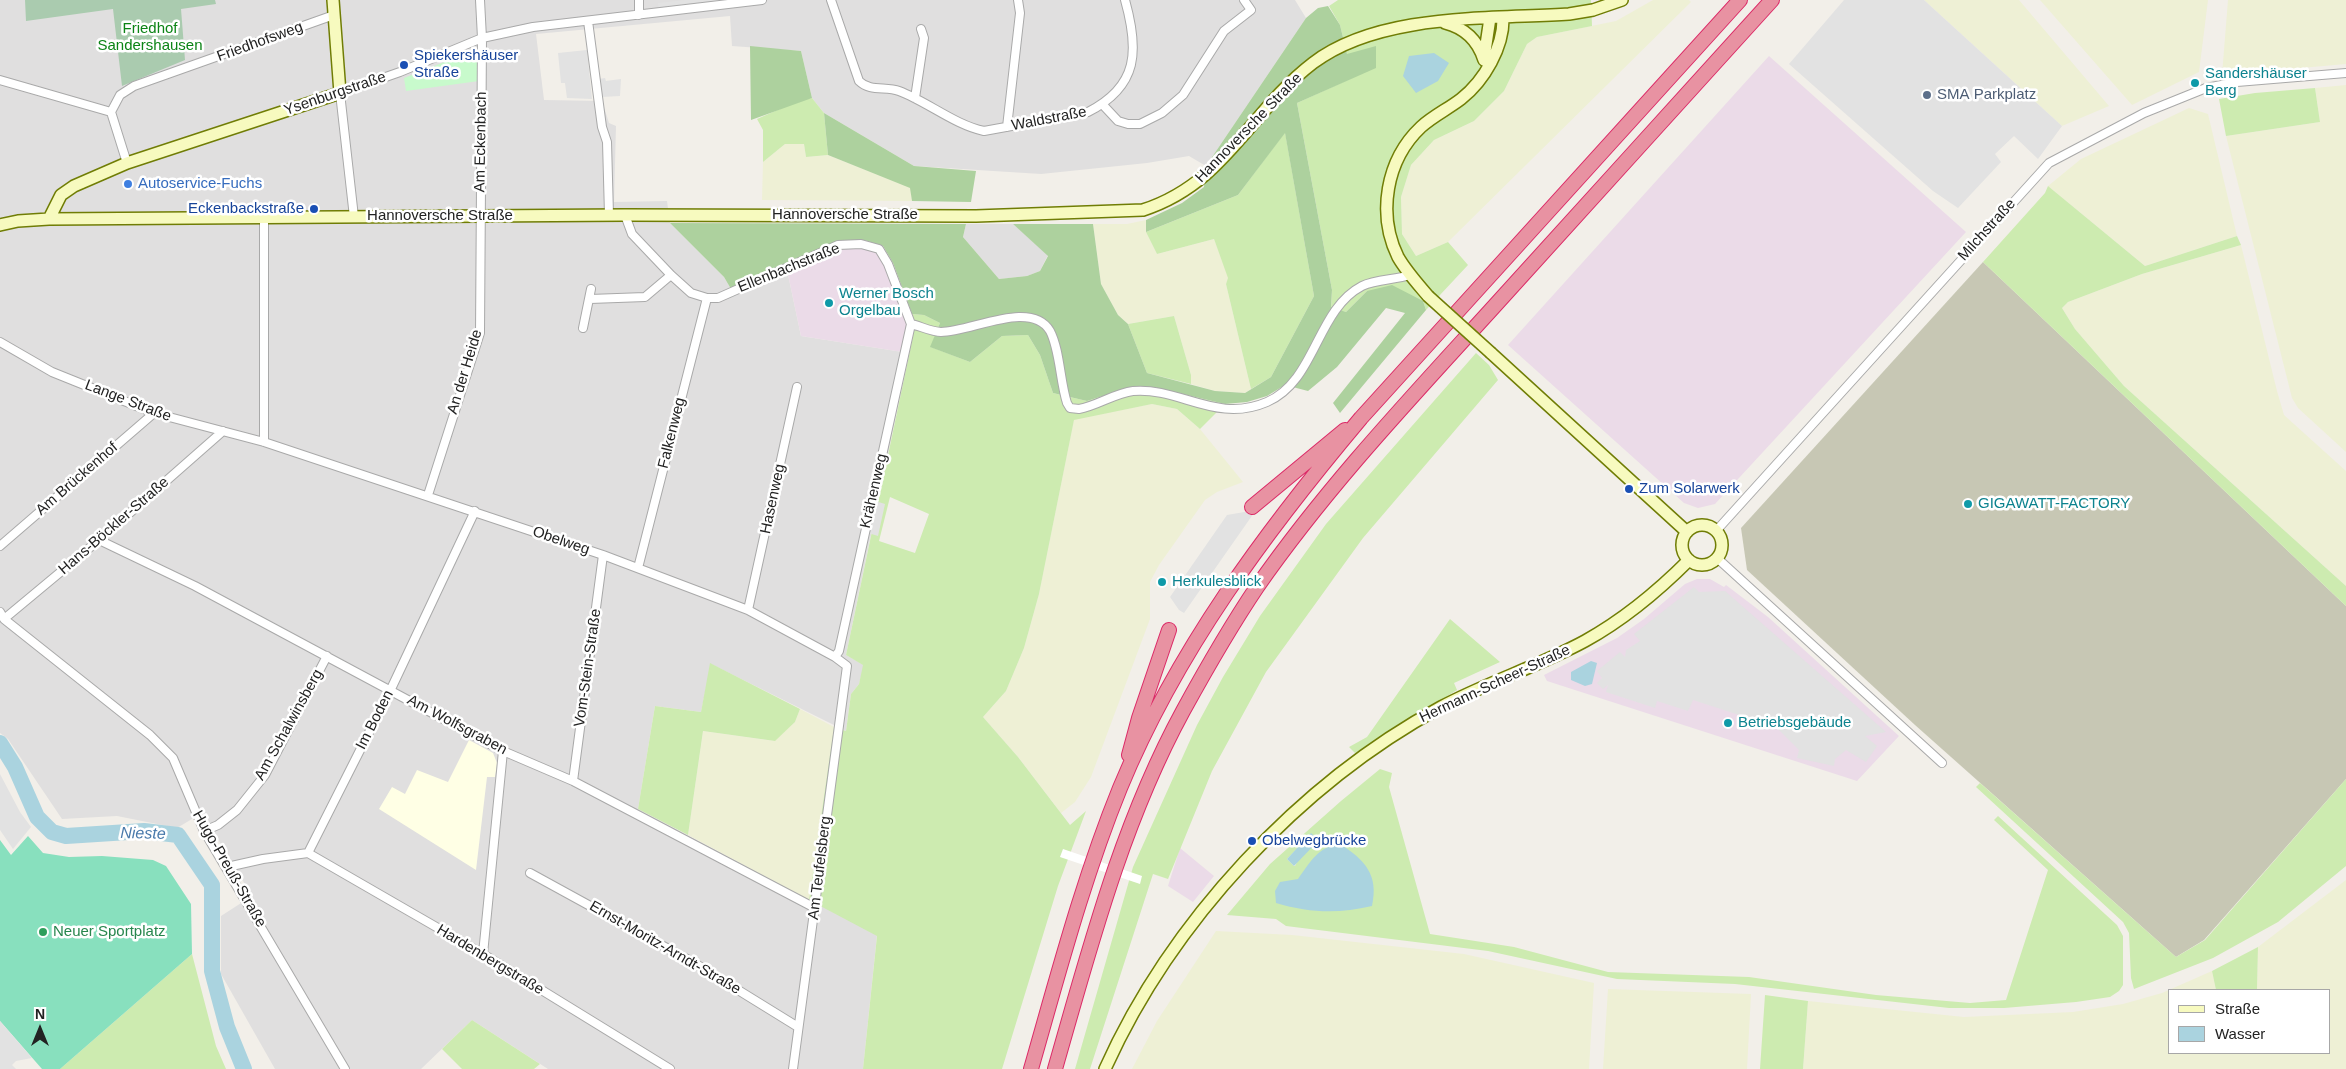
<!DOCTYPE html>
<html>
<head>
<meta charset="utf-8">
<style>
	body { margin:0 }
	#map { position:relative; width:2346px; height:1069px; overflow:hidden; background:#f2efe9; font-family:Arial,sans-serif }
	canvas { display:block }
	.legend { position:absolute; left:2168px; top:989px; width:162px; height:65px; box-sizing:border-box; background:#fff; border:1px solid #a7a7a7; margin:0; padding:6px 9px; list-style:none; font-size:15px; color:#222 }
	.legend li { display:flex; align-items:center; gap:10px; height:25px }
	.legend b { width:25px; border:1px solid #a7a7a7 }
	.north { position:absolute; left:15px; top:1004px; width:50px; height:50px; -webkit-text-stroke:4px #fff; paint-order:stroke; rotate:0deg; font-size:14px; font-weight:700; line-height:20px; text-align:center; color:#222 }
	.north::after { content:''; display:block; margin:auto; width:18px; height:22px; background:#222; clip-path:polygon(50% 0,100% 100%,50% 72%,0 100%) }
</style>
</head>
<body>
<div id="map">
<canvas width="2346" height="1069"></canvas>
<ul class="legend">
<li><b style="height:6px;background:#f7fabf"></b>Straße</li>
<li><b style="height:14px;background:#aad3df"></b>Wasser</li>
</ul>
<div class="north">N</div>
</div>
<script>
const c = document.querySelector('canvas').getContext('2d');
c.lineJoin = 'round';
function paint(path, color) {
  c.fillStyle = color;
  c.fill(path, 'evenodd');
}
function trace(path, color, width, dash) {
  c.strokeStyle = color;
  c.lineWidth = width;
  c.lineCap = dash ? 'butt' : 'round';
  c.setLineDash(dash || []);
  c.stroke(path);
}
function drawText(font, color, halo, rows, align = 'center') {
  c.font = font + ' Arial,sans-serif';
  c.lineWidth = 5;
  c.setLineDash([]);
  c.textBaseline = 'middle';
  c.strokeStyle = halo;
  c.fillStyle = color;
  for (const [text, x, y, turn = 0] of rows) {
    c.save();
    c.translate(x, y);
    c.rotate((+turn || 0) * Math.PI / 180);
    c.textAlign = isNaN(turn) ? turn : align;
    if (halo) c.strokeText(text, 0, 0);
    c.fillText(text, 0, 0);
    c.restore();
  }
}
const residential = new Path2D(`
	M0,0H1295L1306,18L1206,166L1189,156L1147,163L1041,174L914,166L824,113L812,98L801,51L732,46L730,16L536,34L544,100L602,101L609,123L616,126L614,202L667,201L670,223L724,277L731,289L786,265L801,336L909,353L846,655L864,665L859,684L851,694L846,731L711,664L701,712L655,706L638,809L877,935L863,1069H548L472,1020L421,1069H275L221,974V916L252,896L202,813L177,828L117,816L62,819L8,739L0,733Z
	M966,224H1013L1048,255L1040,271L1027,276L999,279L963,237Z`);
const industrial = new Path2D(`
	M1769,56L1966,232L1715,504L1698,508L1684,503L1508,345Z
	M864,240L883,246L893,263L914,321L909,353L801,336L786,265L838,242Z
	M1697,579H1710L1724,587L1726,585L1768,617L1899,736L1857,781L1547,681L1544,675L1617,638L1644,619L1685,584Z
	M1180,848L1214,876L1193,902L1168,886Z`);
const education = new Path2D(`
	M469,740L493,753L497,763L495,777H487L476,870L379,809L392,787L405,794L417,770L448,782Z`);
const construction = new Path2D(`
	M1983,262L2346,606V779L2204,940L2176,957L1915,725L1747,570L1741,528Z`);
const farmland = new Path2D(`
	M1653,0H1689L1691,2L1448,242L1416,256L1402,234L1401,197L1411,165L1434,140L1474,121L1504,91L1527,44L1537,37L1616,21Z
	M1924,0H2019L2109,106L2062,126Z
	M2040,0H2208L2199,72L2132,105Z
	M2228,0H2346V64L2222,75Z
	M2346,85V452L2298,408L2292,398L2226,136L2320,122L2315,88Z
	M2189,108L2208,114L2237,236L2145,266L2048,186L2081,159Z
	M785,144H804L806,157L828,155L911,188L912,201L762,200L763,162Z
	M1146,220V232L1157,254L1214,239L1229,278L1226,284L1251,389L1245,393L1215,391L1191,384V375L1174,316L1128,324L1118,315L1101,284L1093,224H1127Z
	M2241,245L2277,391L2284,415L2346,471V586L2124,386L2075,329L2062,308L2068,302L2142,274Z
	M1152,404L1177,409L1200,429L1243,482L1217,492L1205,500L1159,565L1150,582V619L1091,777L1075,802L1061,813L1018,757L983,717L1006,691L1024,648L1039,594L1074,419Z
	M800,709L834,727L809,900L688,835L703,731L774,741L795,722Z
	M2346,880V1069H1803L1808,1001L1964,1017L2073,1012L2123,1004L2162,993L2212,971L2216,990H2170V1053H2330V990H2257L2258,947Z
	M1216,931L1292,935L1464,954L1594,983L1589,1069H1132L1157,1021Z
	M1608,989L1751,994L1747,1069H1603Z`);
const grass = new Path2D(`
	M1338,0H1591L1592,26L1537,37L1527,44L1504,91L1474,121L1434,140L1411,165L1401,197L1402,234L1416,256L1448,242L1468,265L1426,310L1423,301L1367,291L1346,312L1331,308L1332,290L1297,103L1376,67L1347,54L1340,25L1329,6Z
	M2315,88L2320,122L2226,136L2219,99L2255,93Z
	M812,98L824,113L828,155L806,157L804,144H785L763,162V130L757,119L798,101Z
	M1285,132L1314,296L1271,377L1251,389L1226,284L1228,278L1214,239L1157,254L1146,232L1238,195Z
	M2048,186L2145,266L2237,236L2241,245L2142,274L2068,302L2062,308L2075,329L2124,386L2346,586V606L1983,262L2045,193Z
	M912,314L924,315L940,323L931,347L970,362L1002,336L1028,335L1040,355L1053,393L1087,401L1128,388L1153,387L1225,404L1200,429L1177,409L1152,404L1074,420L1039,594L1024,648L1006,691L983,717L1018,757L1070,825L1086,811L1058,886L1002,1069H863L877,936L809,900L834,727L846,731L851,694L859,684L863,665L846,655L912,341L914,321ZM890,497L929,514L915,553L879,541Z
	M1174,316L1191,375V384L1147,373L1128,324Z
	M1476,353L1489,365L1498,380L1363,538L1266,672L1212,771L1168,879L1153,874L1090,1069H1075L1133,867L1197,725L1223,677L1260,616L1326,524Z
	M1450,619L1500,662L1454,683L1457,690L1355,753L1349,747L1367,737Z
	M710,663L800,709L795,722L775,741L703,731L688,835L638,809L655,706L701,712Z
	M1380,769L1392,773L1389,787L1430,934L1514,947L1608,972L1749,977L1876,995L1970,1003L2006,1000L2048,870L1994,820L1998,816L2117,925L2123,936V985L2119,991L2110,997L2076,1002L2004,1008H1949L1735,984L1617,979L1488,951L1286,926L1276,919L1227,915L1270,864L1341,801ZM1311,834L1295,866H1294L1287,859Z
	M2346,779V866L2278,922L2213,958L2134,989L2131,978L2129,933L2123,922L1976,787L1980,783L2176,957L2205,940Z
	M2258,947L2257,990H2216L2212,971Z
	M192,954L216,1046L226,1069H60Z
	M1765,995L1808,1001L1803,1069H1760Z
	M472,1020L540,1064L534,1069H462L442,1049Z`);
const forest = new Path2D(`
	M1328,6L1340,25L1347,54L1376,46V68L1297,103L1332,290L1331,307L1346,312L1367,291L1392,285L1423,301L1426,310L1340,413L1333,403L1405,313L1386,308L1337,367L1308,391L1285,385L1267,396L1247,402L1225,404L1153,387L1128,388L1087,401L1053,393L1040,355L1028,335L1002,336L970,362L930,347L940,323L924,315L912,314L893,263L883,246L864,240L838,242L731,289L724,277L670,223L966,224L963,237L999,279L1027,276L1040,271L1048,256L1013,224H1093L1101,284L1118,315L1128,324L1147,373L1215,391L1245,393L1271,377L1314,296L1285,133L1238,195L1146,232V220L1182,203L1204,187L1206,166L1306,18L1318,8Z
	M750,46L801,51L812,98L751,120Z
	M824,113L914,166L976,171L971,202L912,201L910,188L828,155Z`);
const cemetery = new Path2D(`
	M25,0H215L216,4L181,9L185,60L122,86L113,9L26,21Z`);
const park = new Path2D(`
	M475,50L479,58V81L406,91L404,78Z`);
const pitch = new Path2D(`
	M28,836L43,853L69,857L102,856L153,860L166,866L191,904L192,954L60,1069H42L0,1021V840L11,855Z`);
const parking = new Path2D(`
	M685,0H733L659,9L658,3Z
	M1844,0H1924L2062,126L2038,159L2014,136L1995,154L2001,162L1958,208L1933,191L1789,64Z
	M587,50L592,99L567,98L565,83H561L558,53Z
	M605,78L606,81L621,79L620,96L602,97L599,79Z
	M872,500L885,504L878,536L865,532Z
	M1256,510L1184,613L1179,610L1170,597L1227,515Z
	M1694,587L1699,592L1725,591L1886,732L1865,736L1877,746L1866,762L1846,750L1835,759L1834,766L1797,758L1799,750L1776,727L1693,700L1688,711L1657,701L1655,708L1606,692L1608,685L1603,689L1597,683L1602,678L1597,671L1620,652L1625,657L1626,650L1640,641L1634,634Z
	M0,774L20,812L31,827L13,849L0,830Z
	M0,1021L32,1058L16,1061L12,1065L16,1069H0Z`);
const water = new Path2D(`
	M1434,53L1449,63L1438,81L1416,93L1403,76L1409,56Z
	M1591,661L1597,663L1592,684L1585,686L1571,680V672Z
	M1311,833L1319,840L1294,866L1287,859Z
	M1340,844C1365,860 1379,875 1372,906C1338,914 1310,913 1276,903L1275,891L1280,882L1298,879C1310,862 1319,846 1340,844Z`);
const pier = new Path2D(`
	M1063,849L1142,876L1140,884L1060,857Z`);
const river = new Path2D(`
	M0,743L15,767L37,817L52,832L66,836L144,831L178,835L212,885V971L227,1027L244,1069`);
const street = new Path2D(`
	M831,0L859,81C870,92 886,86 899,91C928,102 955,125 984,131L1088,112C1139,86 1139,50 1125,0
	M639,15V0
	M588,21L602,127L607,142L609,215
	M0,80L111,112L120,95L134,86L334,15
	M915,98L924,38L921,29
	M1103,105L1118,121L1128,124H1140L1162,113L1183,95L1224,31L1251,10L1244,0
	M111,112L127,163
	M1007,127L1020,13L1018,0
	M625,215L632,234L671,275L691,293L707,298H718L838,245L861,244L879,249L888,264L911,324C920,326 932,332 941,332C971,332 1031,299 1050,331C1060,350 1060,382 1067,403L1070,408L1079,409C1097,406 1115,393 1133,391C1180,387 1216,424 1267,402C1316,381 1316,310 1362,286C1376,279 1395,280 1410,275
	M354,217L340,93L400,72L482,38L533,27L762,0
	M590,299L645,297L671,275
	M583,328L591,289
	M0,342L52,372L154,413L264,442L603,555L748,610L835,657L847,666L793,1069
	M264,442V218
	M428,495L480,333L482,38L480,0
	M1716,531L2049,163L2144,113L2206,88L2237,82L2346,73
	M99,540L195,586L503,751L573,781L815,908
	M0,546L154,413
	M1717,558L1942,763
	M638,568L707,298
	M748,610L797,387
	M0,612L4,619L150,735L173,758L204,831L345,1069
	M4,619L99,540L223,431
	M835,657L839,651L911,324
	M573,781L603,555
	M204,831L218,825L237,810L265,775L327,656
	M308,853L483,954L670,1069
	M227,867L263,859L308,853L391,689L475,511
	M530,873L696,964L798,1027
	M483,954L503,751`);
const secondary = new Path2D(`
	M1445,23C1465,28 1478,41 1484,60
	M1484,58L1490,18
	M49,219L61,195L74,186L127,163L340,93L333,0
	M0,225L18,221L49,219L625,215L976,216L1143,210C1226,183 1249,112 1313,63C1379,13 1489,19 1569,14L1593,10L1622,0
	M1428,296C1417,283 1406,271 1398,257C1377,214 1386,160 1421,127C1433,116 1448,109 1461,99C1484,81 1504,47 1503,17
	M1491,353L1687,532
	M1682 545a20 20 0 1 1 40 0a20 20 0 1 1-40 0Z
	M1105,1069C1171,922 1299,784 1441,707C1488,682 1539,666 1585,641C1623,620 1659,590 1689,560`);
const highway = new Path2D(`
	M1252,507L1345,430
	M1129,755L1139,718L1169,630
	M1031,1069C1058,975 1083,879 1120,788C1177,650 1266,531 1361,418L1740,0
	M1055,1069C1090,947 1122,823 1183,711C1206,669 1230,627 1257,587C1326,488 1409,400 1490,311C1584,207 1678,104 1772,0`);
const secondaryBridge = new Path2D(`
	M1428,296L1491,353`);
const markers = [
	[404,65,5,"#1a4fb4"],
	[2195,83,5,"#0f9aa8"],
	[1927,95,5,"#5c6f8a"],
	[128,184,5,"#3f7fe0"],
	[314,209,5,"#1a4fb4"],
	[829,303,5,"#0f9aa8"],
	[1629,489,5,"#1a4fb4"],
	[1968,504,5,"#0f9aa8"],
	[1162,582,5,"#0f9aa8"],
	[1728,723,5,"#0f9aa8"],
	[1252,841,5,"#1a4fb4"],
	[43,932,5,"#2e9e5b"]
];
const parkNames = [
	["Friedhof",150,29],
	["Sandershausen",150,46]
];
const streetNames = [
	["Friedhofsweg",260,42,-20],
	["Ysenburgstraße",335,94,-19],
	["Waldstraße",1049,119,-11],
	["Hannoversche Straße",1249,128,-46],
	["Am Eckenbach",481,142,-89],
	["Hannoversche Straße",845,215],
	["Hannoversche Straße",440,216],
	["Milchstraße",1987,230,-48],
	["Ellenbachstraße",789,268,-22],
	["An der Heide",465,372,-73],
	["Lange Straße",128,401,21],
	["Falkenweg",672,433,-76],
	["Am Brückenhof",77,479,-41],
	["Krähenweg",874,491,-77],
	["Hasenweg",773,499,-78],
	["Hans-Böckler-Straße",114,526,-41],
	["Obelweg",561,541,19],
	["Vom-Stein-Straße",588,668,-82],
	["Hermann-Scheer-Straße",1495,684,-25],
	["Im Boden",375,720,-63],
	["Am Schalwinsberg",289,725,-61],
	["Am Wolfsgraben",457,725,28],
	["Am Teufelsberg",820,868,-83],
	["Hugo-Preuß-Straße",229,869,60],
	["Ernst-Moritz-Arndt-Straße",665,948,30],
	["Hardenbergstraße",490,960,31]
];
const transitNames = [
	["Spiekershäuser",414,56],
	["Straße",414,73],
	["Eckenbackstraße",304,209,"right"],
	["Zum Solarwerk",1639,489],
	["Obelwegbrücke",1262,841]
];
const cultureNames = [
	["Sandershäuser",2205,74],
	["Berg",2205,91],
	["Werner Bosch",839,294],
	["Orgelbau",839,311],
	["GIGAWATT-FACTORY",1978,504],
	["Herkulesblick",1172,582],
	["Betriebsgebäude",1738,723]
];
const serviceNames = [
	["SMA Parkplatz",1937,95]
];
const shopNames = [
	["Autoservice-Fuchs",138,184]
];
const leisureNames = [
	["Neuer Sportplatz",53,932]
];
const waterNames = [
	["Nieste",143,834,1]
];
paint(residential, '#e0dfdf');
paint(industrial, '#ebdbe8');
paint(education, '#ffffe5');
paint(construction, '#c7c7b4');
paint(farmland, '#eef0d5');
paint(grass, '#cdebb0');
paint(forest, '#add19e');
paint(cemetery, '#aacbaf');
paint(park, '#c8facc');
paint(pitch, '#88e0be');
paint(parking, '#e2e2e2');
paint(water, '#aad3df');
paint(pier, '#fff');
trace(river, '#aad3df', 16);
trace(street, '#a9a9a9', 10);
trace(secondary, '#707d05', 14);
trace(highway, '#dc2a67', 16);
trace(street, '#fff', 8);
trace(secondary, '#f7fabf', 11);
trace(highway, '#e892a2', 14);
trace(secondaryBridge, '#707d05', 14, []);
trace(secondaryBridge, '#f7fabf', 11);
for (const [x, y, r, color] of markers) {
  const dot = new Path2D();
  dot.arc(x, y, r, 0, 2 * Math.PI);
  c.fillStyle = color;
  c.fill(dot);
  trace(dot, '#fff', 2);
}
drawText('15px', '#0c8416', '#fff', parkNames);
drawText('15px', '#222', '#fff', streetNames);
drawText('15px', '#164399', '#fff', transitNames, 'left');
drawText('15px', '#0d838f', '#fff', cultureNames, 'left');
drawText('15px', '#4e5e75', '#fff', serviceNames, 'left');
drawText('15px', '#366cbe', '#fff', shopNames, 'left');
drawText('15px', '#27864d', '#fff', leisureNames, 'left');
drawText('italic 16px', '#4a7aab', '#fff', waterNames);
</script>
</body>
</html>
